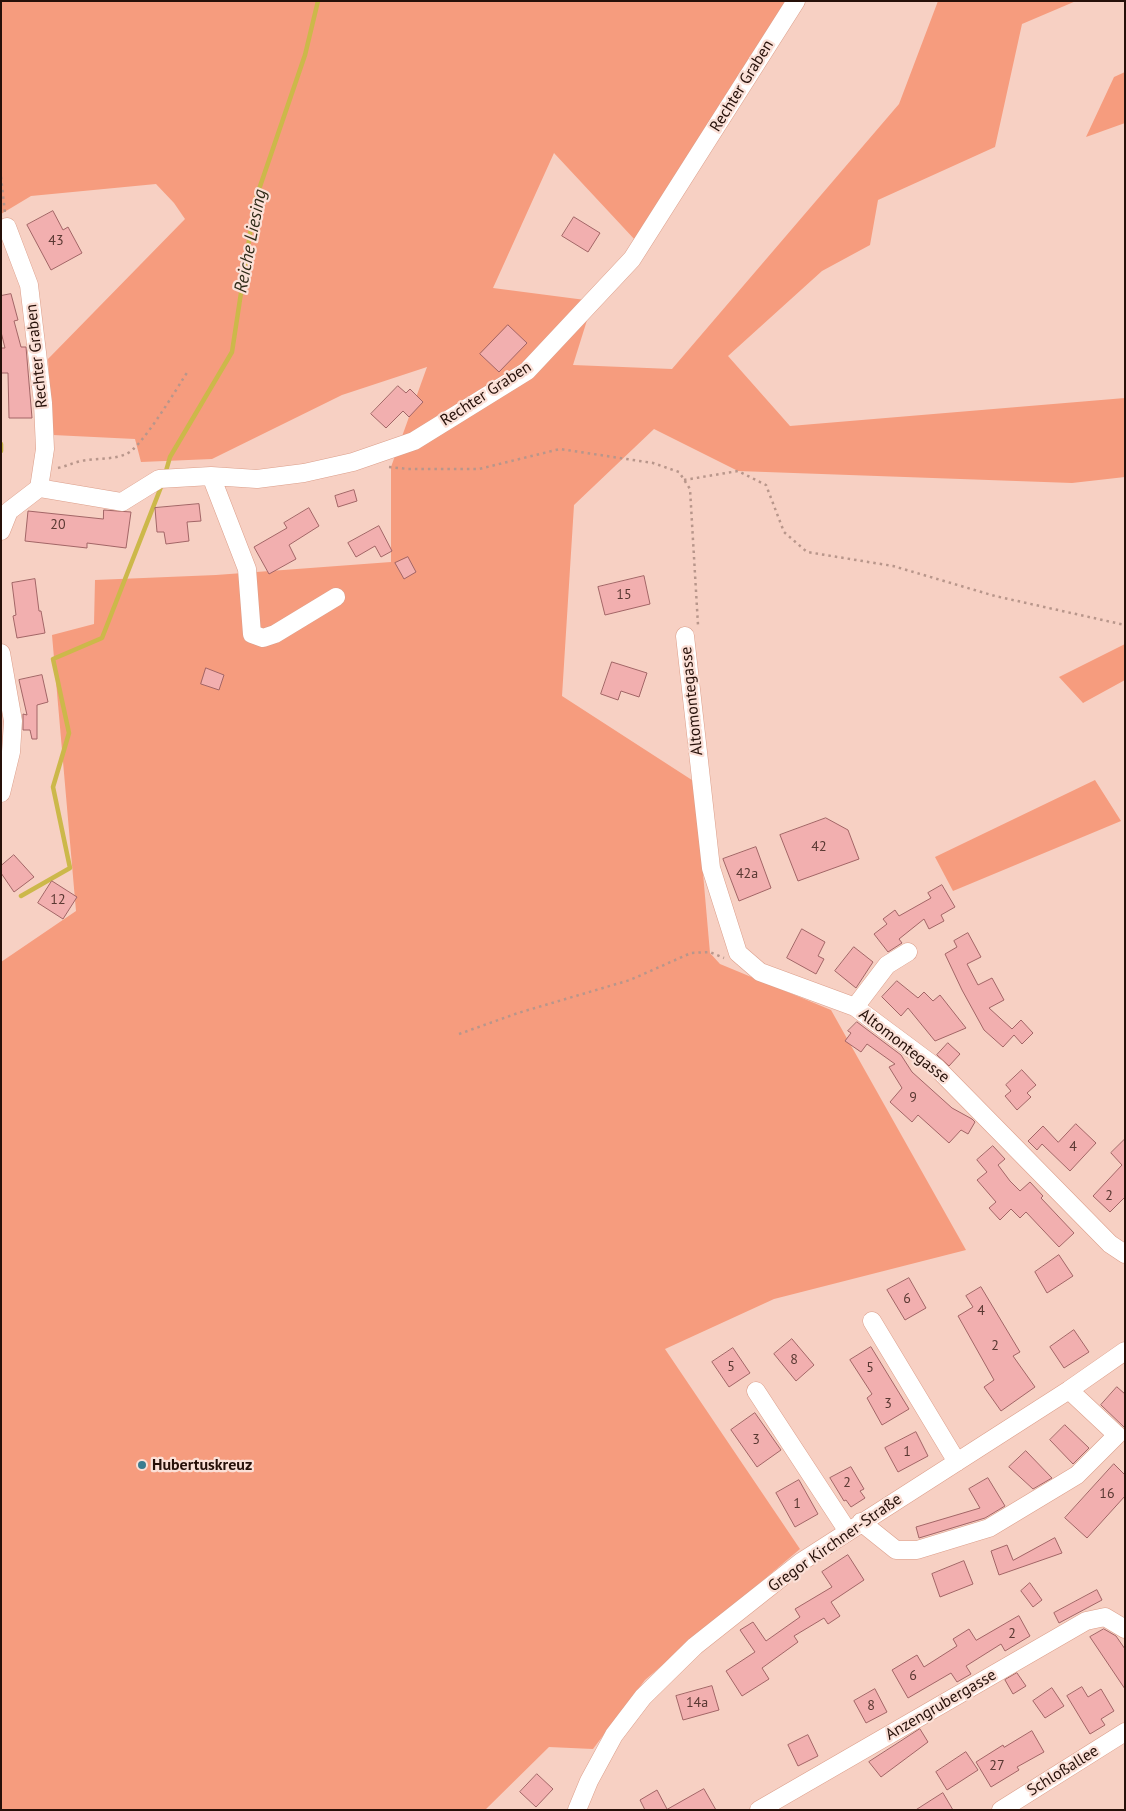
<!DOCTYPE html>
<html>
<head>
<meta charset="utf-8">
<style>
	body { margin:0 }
	#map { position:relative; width:1126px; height:1811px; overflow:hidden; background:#f7d0c3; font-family:"PT Sans",sans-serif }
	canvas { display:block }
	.frame { position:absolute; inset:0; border:2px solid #261009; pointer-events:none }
</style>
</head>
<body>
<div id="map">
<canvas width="1126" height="1811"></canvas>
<div class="frame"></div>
</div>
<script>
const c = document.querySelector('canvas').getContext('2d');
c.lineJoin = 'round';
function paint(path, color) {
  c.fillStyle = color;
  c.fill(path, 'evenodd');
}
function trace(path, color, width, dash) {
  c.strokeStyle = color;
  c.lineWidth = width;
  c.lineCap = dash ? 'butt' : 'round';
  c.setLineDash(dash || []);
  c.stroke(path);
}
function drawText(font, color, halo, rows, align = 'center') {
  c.font = font + ' "PT Sans",sans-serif';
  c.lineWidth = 4.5;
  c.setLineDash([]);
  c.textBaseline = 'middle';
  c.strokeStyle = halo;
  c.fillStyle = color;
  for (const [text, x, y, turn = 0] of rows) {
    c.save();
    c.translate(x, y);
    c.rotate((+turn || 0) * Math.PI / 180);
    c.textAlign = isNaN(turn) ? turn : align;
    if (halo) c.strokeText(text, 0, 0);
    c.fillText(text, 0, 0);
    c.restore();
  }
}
const green = new Path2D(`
	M1,1H787L636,241L554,153L493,288L593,301L573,365L672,369L899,104L938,1H1076L1022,24L995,147L878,200L870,245L822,271L728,356L790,426L1125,398V477L1072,483L738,471L654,429L574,505L562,696L695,782L710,953L720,964L831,1010L966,1250L774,1299L665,1349L800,1549L645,1680L593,1749L549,1747L485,1810H1V962L76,911L52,635L94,624L95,580L216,575L391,562V467L427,367L342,395L212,459L141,462L135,439L53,435L48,359L185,219L174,203L156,184L31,196L1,214Z
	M1125,72V123L1086,137L1114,77Z
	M1125,644V680L1083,703L1059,677Z
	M1095,780L1121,821L953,891L935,857Z`);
const stream = new Path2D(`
	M1,444V451
	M166,471L170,457L232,352L255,201L305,55L318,1
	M21,896L70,868L53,787L69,733L53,659L102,638L161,487`);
const building = new Path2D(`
	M53,211L63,230L68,227L82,253L51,270L27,225Z
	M574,217L600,233L588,252L562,236Z
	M11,294L18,320L14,321L21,347H26L32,418H9L8,373H1V348H5L1,332V296Z
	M508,325L527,343L499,372L480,354Z
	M398,386L406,393L410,389L423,402L409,417L403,411L386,428L371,414Z
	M354,490L357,501L338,507L335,496Z
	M199,504L201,521L187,522L189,541L166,544L164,532H157L155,508Z
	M309,508L319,526L289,545L296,559L269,574L254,547L287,528L284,523Z
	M104,510L131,512L126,548L87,543V548L25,541L28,511L103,519Z
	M379,526L392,551L381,557L375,546L356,557L348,543Z
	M408,557L416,572L404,579L395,563Z
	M644,576L650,604L605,615L598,587Z
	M35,579L39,611H41L45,633L17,638L13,616L16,615L12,583Z
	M612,662L647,673L639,697L621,691L618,700L601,694Z
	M206,668L224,675L219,690L201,684Z
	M42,675L48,702L37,705V739H32L30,730H23V714L27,715L19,680Z
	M826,818L848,830L859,859L798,881L780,835Z
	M756,847L771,888L739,901L723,859Z
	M14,855L34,877L14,892L1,873V866Z
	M52,881L77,897L63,919L38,903Z
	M942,885L955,907L941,915L944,921L929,929L924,919L899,939L902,943L888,952L874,934L887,924L883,919L895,910L899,916L931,898L928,893Z
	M802,929L825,942L818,956L824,959L816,974L787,958Z
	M968,933L981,957L967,964L978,985L992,978L1004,1000L989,1008L1012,1029L1021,1020L1033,1033L1022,1044L1014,1035L1003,1047L984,1030L962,990L945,954L957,947L954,941Z
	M854,947L873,962L856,988L835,971Z
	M897,981L918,998L924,992L933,1001L940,995L966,1028L935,1041L908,1008L901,1016L882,997Z
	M857,1022L901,1055L912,1072L952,1108L972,1119L975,1122L968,1134L961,1130L949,1143L918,1115L912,1122L890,1102L902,1088L889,1067L895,1064L867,1044L861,1052L845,1041L851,1033L848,1031Z
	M948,1043L960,1054L949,1066L937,1055Z
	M1022,1070L1036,1085L1027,1093L1031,1097L1017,1110L1005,1096L1011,1091L1006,1085Z
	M1076,1124L1096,1143L1070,1171L1042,1144L1037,1150L1028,1141L1043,1126L1058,1142Z
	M1125,1139V1197L1110,1212L1093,1196L1122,1165L1111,1153Z
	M993,1146L1005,1159L998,1165L1010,1181L1020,1191L1030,1182L1043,1196L1041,1198L1074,1233L1059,1247L1026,1212L1020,1218L1011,1209L1000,1220L989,1208L996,1202L977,1180L987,1172L977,1160Z
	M1059,1255L1073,1276L1047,1293L1035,1272Z
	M909,1278L926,1308L905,1320L887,1290Z
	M981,1287L1020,1352L1013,1356L1035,1387L1001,1411L984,1387L994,1380L958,1316L973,1307L966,1296Z
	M1074,1330L1089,1352L1064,1368L1050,1347Z
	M792,1339L814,1365L796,1381L774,1354Z
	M871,1347L909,1409L882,1425L867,1398L872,1394L850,1360Z
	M733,1348L750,1373L729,1387L712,1362Z
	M1117,1387L1125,1394V1428L1101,1405Z
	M755,1413L781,1450L757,1467L731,1430Z
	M1065,1425L1089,1448L1073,1464L1050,1440Z
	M916,1432L928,1456L898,1472L885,1448Z
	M1026,1451L1052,1478L1033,1489L1009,1467Z
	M1114,1464L1125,1475V1496L1087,1538L1065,1518Z
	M851,1467L864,1489L860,1491L865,1498L851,1507L846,1500L844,1501L830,1478Z
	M988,1478L1005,1506L985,1518L919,1538L916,1527L980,1508L969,1489Z
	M799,1480L818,1514L795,1527L776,1493Z
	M1055,1538L1062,1553L999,1575L991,1551L1007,1545L1013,1560Z
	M848,1555L864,1580L831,1602L840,1616L828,1624L824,1618L794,1636L798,1642L762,1668L769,1679L742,1696L726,1671L755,1652L740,1630L753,1622L766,1641L800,1617L795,1609L832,1587L822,1572Z
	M964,1561L973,1584L940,1597L932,1574Z
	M1030,1583L1042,1600L1033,1607L1021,1591Z
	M1097,1590L1102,1600L1059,1623L1054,1613Z
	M1019,1616L1030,1636L1005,1651L1001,1644L966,1666L971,1674L957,1682L951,1673L908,1698L892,1670L917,1655L924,1667L957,1646L953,1639L969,1629L976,1640Z
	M1104,1629L1116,1636L1125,1649V1689L1090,1637Z
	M1017,1673L1026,1686L1013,1694L1005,1680Z
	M712,1686L719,1710L683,1720L676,1696Z
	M1082,1687L1088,1697L1101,1689L1114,1711L1101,1719L1105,1725L1090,1734L1067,1696Z
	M1052,1688L1064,1706L1045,1718L1033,1701Z
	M875,1689L887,1712L866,1723L854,1701Z
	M920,1729L928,1742L881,1777L869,1762Z
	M1032,1731L1044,1752L1017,1767L1019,1770L991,1787L976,1762L1003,1745L1004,1747Z
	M808,1735L818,1756L798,1766L788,1745Z
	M966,1752L978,1770L947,1790L936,1772Z
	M537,1774L553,1789L536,1807L520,1792Z
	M704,1789L716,1810H645L640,1800L657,1790L667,1809Z
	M943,1793L953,1810H916Z`);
const path = new Path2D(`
	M1,177L5,213
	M389,467L408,469H479L560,449L653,463L679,472L690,489L698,625
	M58,468C66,466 73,463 81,461C96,458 112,460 126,454C141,449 177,388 188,371
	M684,480L738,471L766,485L784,532L807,552L893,566L995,596L1125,625
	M459,1034L518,1013L630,980L691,953L710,952L724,958`);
const minor = new Path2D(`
	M211,476L247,569L252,634L263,638L275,634L336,597
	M39,488L122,502L159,479L211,476L257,479L304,473L353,462L414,441L527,371L632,259L796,1
	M1,531L9,511L39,488L45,449L43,403L29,285L7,227
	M685,636L711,868L738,953L760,972L855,1007L937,1068L1110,1244L1125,1254
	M1,653L13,721L11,752L1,793
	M855,1007L887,965L908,952
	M872,1321L957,1462
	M756,1391L847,1530
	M861,1522L896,1550H917L989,1528L1077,1475L1117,1435L1069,1390
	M577,1810L589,1781L614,1735L643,1697L695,1646L801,1562L1069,1390L1125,1351
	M759,1810L1086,1621L1105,1617L1125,1629
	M1001,1810L1125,1732`);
const markers = [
	[142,1465,5,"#3b7c8f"]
];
const numberNames = [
	["43",56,241],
	["20",58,525],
	["15",624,595],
	["42",819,847],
	["42a",747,874],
	["12",58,900],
	["9",913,1098],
	["4",1073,1147],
	["2",1109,1196],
	["6",907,1299],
	["4",981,1311],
	["2",995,1346],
	["8",794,1360],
	["5",731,1367],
	["5",870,1368],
	["3",888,1404],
	["3",756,1440],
	["1",907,1452],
	["2",847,1483],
	["16",1107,1494],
	["1",797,1504],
	["2",1012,1634],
	["6",913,1676],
	["14a",697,1703],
	["8",871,1706],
	["27",997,1766]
];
const streetNames = [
	["Rechter Graben",742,86,-58],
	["Rechter Graben",37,356,-96],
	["Rechter Graben",486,394,-33],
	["Altomontegasse",692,701,-96],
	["Altomontegasse",904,1046,38],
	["Gregor Kirchner-Straße",835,1543,-35],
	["Anzengrubergasse",941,1705,-30],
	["Schloßallee",1063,1771,-32]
];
const poiNames = [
	["Hubertuskreuz",152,1465]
];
const waterNames = [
	["Reiche Liesing",251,241,-79]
];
paint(green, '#f69c7e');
trace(stream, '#ccb84a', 4.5);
paint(building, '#f2afaf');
trace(building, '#a26566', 1);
trace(minor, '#db9e8a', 19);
trace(path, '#b8968b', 2.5, [2.5, 4]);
trace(minor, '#fff', 18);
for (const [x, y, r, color] of markers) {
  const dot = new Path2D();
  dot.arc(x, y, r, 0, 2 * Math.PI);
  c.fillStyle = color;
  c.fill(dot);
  trace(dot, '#fbe0d7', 2);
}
drawText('14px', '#593832', null, numberNames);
drawText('16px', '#261009', '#fbe0d7', streetNames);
drawText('bold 16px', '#261009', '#fbe0d7', poiNames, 'left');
drawText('italic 18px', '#2f2b18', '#fbe0d7', waterNames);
</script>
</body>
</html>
